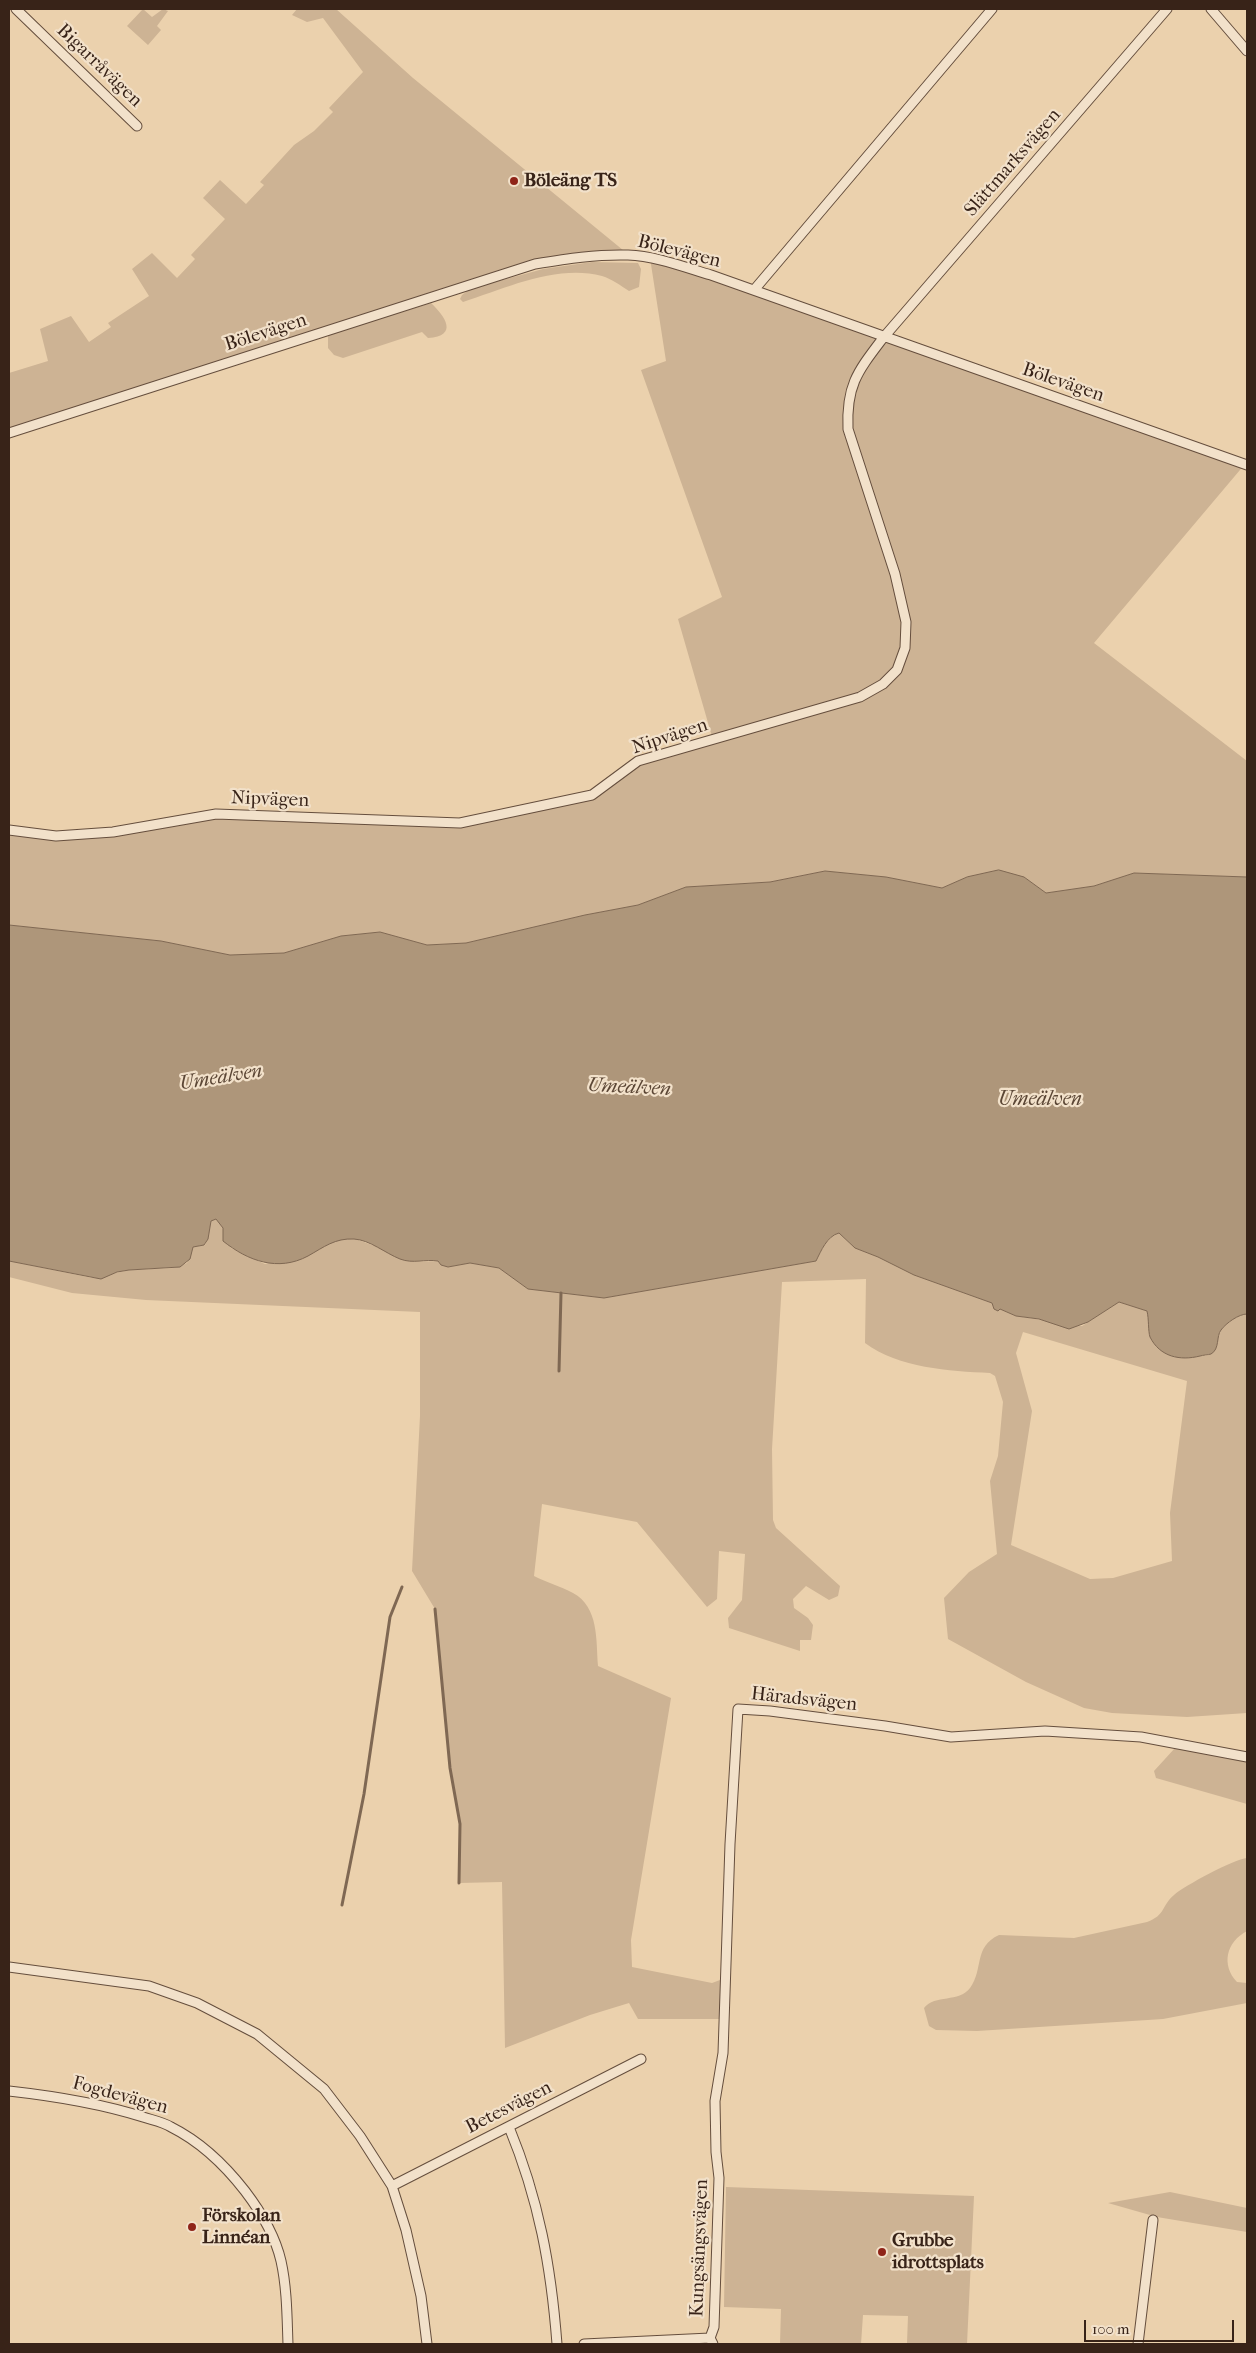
<!DOCTYPE html>
<html>
<head>
<meta charset="utf-8">
<style>
	body { margin:0 }
	#map { position:relative; width:1256px; height:2353px; overflow:hidden; background:#ebd1ad; font-family:"IM FELL French Canon",serif }
	canvas { display:block }
	.frame { position:absolute; inset:0; border:10px solid #382318; pointer-events:none }
	.scale { position:absolute; left:1084px; top:2320px; width:150px; height:22px; box-sizing:border-box; border:2px solid #382318; border-top:0; padding-left:6px; font-size:15px; line-height:18px; white-space:nowrap; color:#382318; -webkit-text-stroke:4px #f2e1ca; paint-order:stroke }
</style>
</head>
<body>
<div id="map">
<canvas width="1256" height="2353"></canvas>
<div class="frame"></div>
<div class="scale">100 m</div>
</div>
<script>
const c = document.querySelector('canvas').getContext('2d');
c.lineJoin = 'round';
function paint(path, color) {
  c.fillStyle = color;
  c.fill(path, 'evenodd');
}
function trace(path, color, width, dash) {
  c.strokeStyle = color;
  c.lineWidth = width;
  c.lineCap = dash ? 'butt' : 'round';
  c.setLineDash(dash || []);
  c.stroke(path);
}
function drawText(font, color, halo, rows, align = 'center') {
  c.font = font + ' "IM FELL French Canon",serif';
  c.lineWidth = 4.5;
  c.setLineDash([]);
  c.textBaseline = 'middle';
  c.strokeStyle = halo;
  c.fillStyle = color;
  for (const [text, x, y, turn = 0] of rows) {
    c.save();
    c.translate(x, y);
    c.rotate((+turn || 0) * Math.PI / 180);
    c.textAlign = isNaN(turn) ? turn : align;
    if (halo) c.strokeText(text, 0, 0);
    c.fillText(text, 0, 0);
    c.restore();
  }
}
const green = new Path2D(`
	M143,9L152,17L163,9L168,11L157,26L161,30L148,45L127,26Z
	M297,9H336L413,78L629,255L535,264L9,433V373L48,361L40,329L71,316L89,342L111,327L108,323L149,296L132,269L152,253L177,278L195,259L191,255L225,219L203,198L220,180L246,204L264,185L260,182L294,145L314,131L333,112L329,108L363,72L323,18L307,22L292,15Z
	M650,258L1245,464L1094,643L1247,761V877L1134,873L1094,886L1046,893L1024,877H967L942,888L886,877L825,871L770,882L686,887L638,905L585,915L466,943L427,945L379,932L341,936L284,953L230,955L161,941L9,925V830L56,836L216,814L460,823L592,795L638,761L713,740L678,619L722,597L641,370L666,361Z
	M592,262L638,263L641,269L639,287L629,291C621,286 612,279 602,276C557,264 506,288 463,302L460,299L462,295L470,289L543,269Z
	M431,303C445,316 459,336 428,338L422,332L343,358L334,355L328,348V335Z
	M216,1219L220,1222L231,1248L265,1264L324,1246L337,1239H356L417,1262L438,1261L441,1265L448,1267L470,1263L499,1268L528,1289L604,1298L816,1261C821,1251 827,1236 839,1233L855,1248L878,1257L914,1275L992,1303L994,1309H1000L1016,1316L1082,1326L1119,1302L1147,1311L1150,1322V1336C1162,1341 1190,1355 1202,1356C1219,1357 1214,1340 1221,1330C1225,1323 1239,1314 1247,1314V1713L1187,1717L1112,1713L1084,1708L1026,1682L948,1639L944,1598L969,1572L997,1554L990,1481L998,1456L1003,1402L995,1376L990,1373C949,1371 899,1368 865,1343L866,1279L782,1282L772,1449L773,1520L776,1528L840,1586L838,1596L829,1600L806,1586L793,1599L794,1608L808,1618L813,1625L811,1640H800V1651L729,1628L728,1618L742,1600L745,1554L719,1551L717,1599L707,1607L637,1522L542,1504L534,1576C546,1582 560,1586 573,1593C599,1607 596,1640 598,1666L671,1698L631,1940L632,1967L712,1983L720,1980L725,1974L724,2019H638L629,2003L590,2015L505,2048L502,1882L459,1883L460,1824L450,1768L435,1609L412,1571L420,1416V1312L146,1300L72,1293L9,1277V1261L93,1278L129,1270L174,1268L187,1263L193,1247L205,1245L208,1238L211,1221ZM1023,1332L1187,1381L1170,1513L1172,1561L1113,1578L1090,1579L1011,1545L1032,1411L1016,1353Z
	M1175,1748L1247,1762V1804L1156,1778L1154,1771Z
	M1247,1858V1931C1226,1942 1221,1965 1237,1982L1247,1983V2003L1163,2019L977,2031L936,2030L929,2026L924,2008C935,1994 959,2003 970,1988C984,1969 973,1947 999,1935L1074,1938L1147,1922C1166,1915 1161,1906 1174,1895C1184,1886 1234,1859 1247,1858Z
	M726,2187L974,2196L967,2344L907,2343L908,2316L863,2315L861,2344H780L781,2309L724,2307Z
	M1170,2192L1247,2208V2232L1157,2217L1108,2203Z`);
const water = new Path2D(`
	M999,870L1024,877L1046,893L1094,886L1134,873L1247,877V1314C1239,1314 1226,1323 1221,1330C1216,1336 1220,1349 1211,1354C1208,1355 1203,1355 1200,1356C1180,1361 1160,1357 1150,1337C1148,1331 1149,1319 1147,1311L1119,1302L1088,1322L1069,1329L1039,1319L1016,1316L1000,1309L998,1311L994,1309L992,1303L914,1275L878,1257L855,1248L839,1233C827,1236 821,1251 816,1261L604,1298L528,1289L499,1268L470,1263L448,1267L441,1265L438,1261C425,1259 413,1264 400,1259C385,1253 370,1240 354,1239C335,1238 324,1247 308,1256C278,1272 248,1261 223,1241V1228L216,1219L211,1221L208,1239L204,1245L193,1247L190,1259L180,1267L129,1270L117,1272L101,1279L9,1261V925L161,941L230,955L284,953L341,936L380,932L427,945L466,943L585,915L638,905L686,887L770,882L825,871L886,877L942,888L967,877Z`);
const stream = new Path2D(`
	M559,1371L561,1293
	M435,1609L450,1768L460,1824L459,1883
	M342,1905L364,1794L390,1617L402,1587`);
const minor = new Path2D(`
	M16,9L137,126
	M1211,9L1247,51
	M754,290L992,9
	M9,433L535,264C566,259 597,254 628,255C656,256 684,267 711,275L1247,465
	M9,830L56,836L113,832L216,814L460,823L592,795L638,761L860,697L883,684L897,670L905,648L906,622L895,574L848,429C846,385 858,371 883,338L1167,9
	M9,1967L149,1986L197,2003L257,2034L324,2089L360,2136L392,2186L406,2230L421,2296L427,2344
	M9,2091C54,2096 99,2103 143,2117C152,2120 163,2122 171,2127C201,2142 224,2164 245,2191C261,2212 275,2235 281,2261C287,2288 287,2317 288,2344
	M509,2127C539,2200 551,2266 557,2344
	M392,2186L641,2059
	M584,2344L710,2338
	M713,2344L710,2338L714,2327L719,2178L716,2152L715,2101L723,2053L730,1844L738,1709L770,1711L885,1726L951,1737L1045,1731L1141,1737L1247,1757
	M1138,2344L1153,2220`);
const markers = [
	[514,181,5,"#8f2418"],
	[192,2227,5,"#8f2418"],
	[882,2252,5,"#8f2418"]
];
const streetNames = [
	["Bigarråvägen",99,66,44],
	["Slättmarksvägen",1013,163,-49],
	["Bölevägen",679,252,14],
	["Bölevägen",266,333,-18],
	["Bölevägen",1063,383,19],
	["Nipvägen",670,737,-18],
	["Nipvägen",270,800,2],
	["Häradsvägen",804,1700,6],
	["Fogdevägen",120,2096,15],
	["Betesvägen",509,2108,-27],
	["Kungsängsvägen",700,2248,-88]
];
const poiNames = [
	["Böleäng TS",524,181],
	["Förskolan",202,2216],
	["Linnéan",202,2238],
	["Grubbe",892,2241],
	["idrottsplats",892,2263]
];
const waterNames = [
	["Umeälven",221,1078,-9],
	["Umeälven",629,1088,3],
	["Umeälven",1040,1100]
];
paint(green, '#cdb394');
paint(water, '#ae967a');
trace(water, '#7f6853', 1);
trace(stream, '#7f6853', 3);
trace(minor, '#654e3d', 11);
trace(minor, '#f2e1ca', 9);
for (const [x, y, r, color] of markers) {
  const dot = new Path2D();
  dot.arc(x, y, r, 0, 2 * Math.PI);
  c.fillStyle = color;
  c.fill(dot);
  trace(dot, '#f2e1ca', 2);
}
drawText('19px', '#382318', '#f2e1ca', streetNames);
drawText('bold 19px', '#382318', '#f2e1ca', poiNames, 'left');
drawText('italic 20px', '#5b4635', '#f2e1ca', waterNames);
</script>
</body>
</html>
